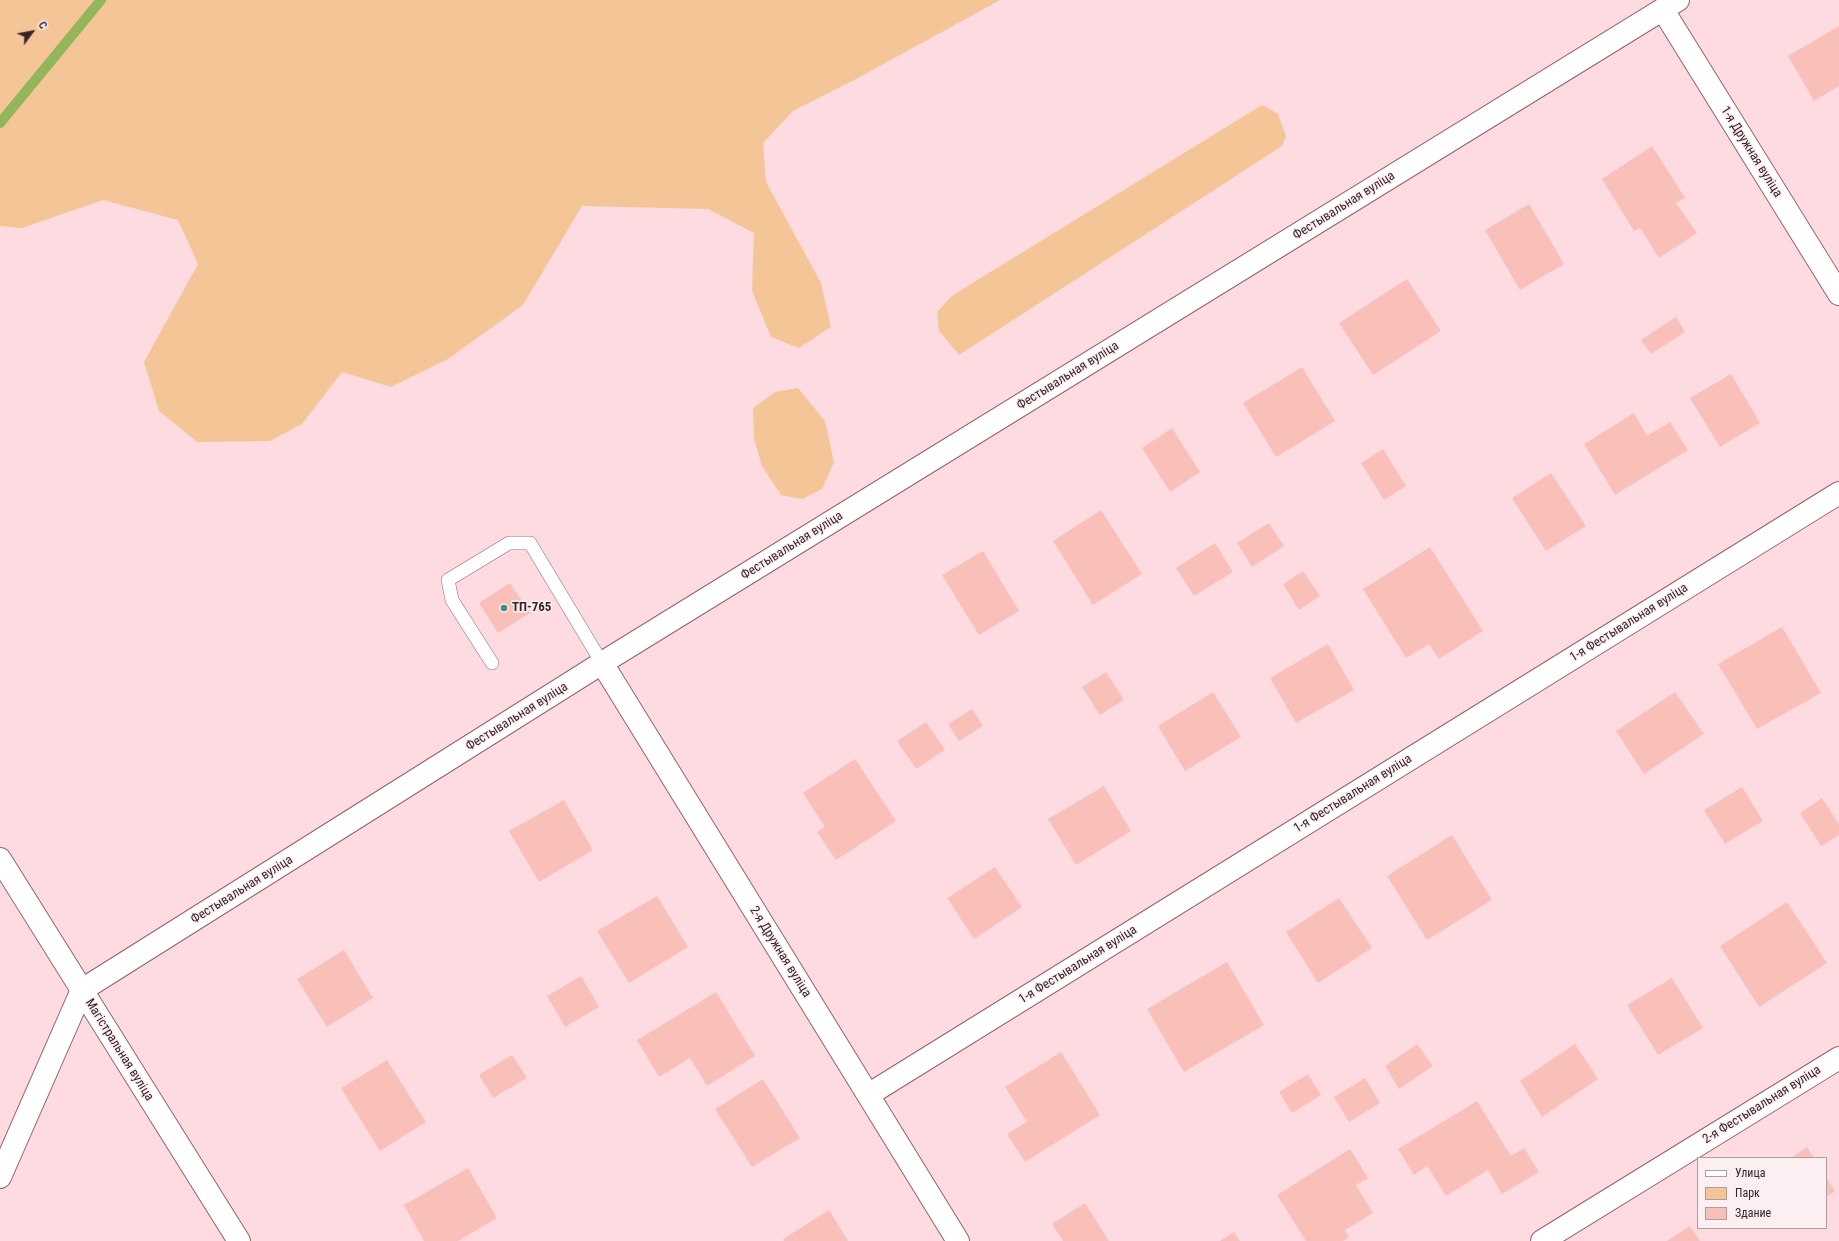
<!DOCTYPE html>
<html>
<head>
<meta charset="utf-8">
<style>
	body { margin:0 }
	#map { position:relative; width:1839px; height:1241px; overflow:hidden; background:#fedbe1; font-family:"Roboto Condensed",sans-serif }
	canvas { display:block }
	.legend { position:absolute; left:1697px; top:1157px; width:130px; height:72px; box-sizing:border-box; background:#fbeff1; border:1px solid #ad9da1; margin:0; padding:5px 7px; list-style:none; font-size:12px; color:#382328 }
	.legend li { display:flex; align-items:center; gap:8px; height:20px }
	.legend b { width:20px; border:1px solid #ad9da1 }
	.north { position:absolute; left:12px; top:12px; width:40px; height:40px; -webkit-text-stroke:3px #fbeff1; paint-order:stroke; rotate:58deg; font-size:11px; font-weight:700; line-height:16px; text-align:center; color:#382328 }
	.north::after { content:''; display:block; margin:auto; width:14px; height:18px; background:#382328; clip-path:polygon(50% 0,100% 100%,50% 72%,0 100%) }
</style>
</head>
<body>
<div id="map">
<canvas width="1839" height="1241"></canvas>
<ul class="legend">
<li><b style="height:5px;background:#fff"></b>Улица</li>
<li><b style="height:11px;background:#f4c596"></b>Парк</li>
<li><b style="height:11px;background:#f9c0ba"></b>Здание</li>
</ul>
<div class="north">С</div>
</div>
<script>
const c = document.querySelector('canvas').getContext('2d');
c.lineJoin = 'round';
function paint(path, color) {
  c.fillStyle = color;
  c.fill(path, 'evenodd');
}
function trace(path, color, width, dash) {
  c.strokeStyle = color;
  c.lineWidth = width;
  c.lineCap = dash ? 'butt' : 'round';
  c.setLineDash(dash || []);
  c.stroke(path);
}
function drawText(font, color, halo, rows, align = 'center') {
  c.font = font + ' "Roboto Condensed",sans-serif';
  c.lineWidth = 3;
  c.setLineDash([]);
  c.textBaseline = 'middle';
  c.strokeStyle = halo;
  c.fillStyle = color;
  for (const [text, x, y, turn = 0] of rows) {
    c.save();
    c.translate(x, y);
    c.rotate((+turn || 0) * Math.PI / 180);
    c.textAlign = isNaN(turn) ? turn : align;
    if (halo) c.strokeText(text, 0, 0);
    c.fillText(text, 0, 0);
    c.restore();
  }
}
const green = new Path2D(`
	M0,0H1000L860,77L793,111L763,143L766,182L821,283L831,327L799,348L771,337L752,291L754,233L708,209L582,206L523,305L448,359L391,387L342,372L302,424L270,441L197,442L159,411L144,362L198,264L178,220L103,200L22,228L0,226Z
	M1262,105L1278,114L1286,136L1282,146L959,355L939,331L937,312L953,295Z
	M798,388L825,421L834,462L822,489L802,499L781,495L762,466L754,439L753,408L775,392Z`);
const stream = new Path2D(`
	M0,123L101,0`);
const building = new Path2D(`
	M1839,26V86L1814,101L1788,56Z
	M1652,146L1685,198L1676,203L1697,233L1659,258L1640,228L1634,231L1602,179Z
	M1529,204L1564,264L1520,290L1485,230Z
	M1407,279L1441,331L1373,375L1339,323Z
	M1676,317L1685,332L1651,354L1641,340Z
	M1302,367L1335,421L1276,457L1243,403Z
	M1731,374L1760,423L1720,447L1690,398Z
	M1634,413L1647,436L1670,422L1688,450L1615,495L1584,444Z
	M1172,428L1200,472L1170,492L1142,448Z
	M1383,449L1406,486L1384,500L1361,463Z
	M1551,473L1586,526L1546,551L1512,498Z
	M1101,510L1142,574L1093,605L1053,541Z
	M1269,523L1284,546L1252,567L1237,543Z
	M1215,543L1233,572L1194,596L1176,568Z
	M1430,547L1483,631L1439,659L1429,644L1406,658L1363,589Z
	M983,551L1019,611L979,635L942,575Z
	M1303,571L1320,596L1299,610L1283,584Z
	M510,583L530,613L498,633L479,603Z
	M1782,627L1821,693L1757,729L1718,664Z
	M1328,644L1354,690L1296,723L1270,678Z
	M1106,672L1124,700L1100,715L1082,687Z
	M1213,692L1241,737L1185,771L1158,726Z
	M1675,692L1704,734L1644,774L1616,731Z
	M972,709L983,726L959,741L948,724Z
	M926,722L945,750L916,769L897,741Z
	M855,759L896,821L836,860L817,832L825,827L803,793Z
	M1104,786L1131,831L1076,865L1048,819Z
	M1742,787L1763,821L1725,844L1704,810Z
	M1822,798L1839,824V835L1821,846L1800,813Z
	M564,800L593,850L539,882L509,831Z
	M1452,835L1492,900L1427,940L1387,876Z
	M995,867L1022,907L974,939L947,898Z
	M657,896L688,947L629,983L597,931Z
	M1339,898L1372,948L1318,983L1286,932Z
	M1787,902L1827,963L1759,1007L1720,946Z
	M344,950L373,998L327,1027L297,979Z
	M1227,962L1264,1025L1184,1072L1147,1009Z
	M581,976L599,1007L565,1027L547,996Z
	M1672,978L1703,1028L1658,1055L1627,1005Z
	M716,992L755,1056L707,1086L690,1058L659,1077L637,1040Z
	M1417,1044L1433,1066L1399,1089L1385,1066Z
	M1575,1044L1598,1079L1542,1117L1520,1081Z
	M1061,1052L1100,1115L1025,1162L1007,1134L1027,1122L1005,1087Z
	M512,1055L527,1078L493,1098L479,1075Z
	M387,1060L426,1122L380,1151L341,1088Z
	M1308,1074L1321,1095L1292,1113L1279,1092Z
	M1365,1078L1380,1103L1349,1122L1334,1097Z
	M763,1079L800,1138L752,1167L715,1109Z
	M1477,1101L1511,1156L1524,1148L1539,1172L1502,1194L1488,1170L1446,1196L1427,1166L1414,1175L1398,1149Z
	M1807,1147L1814,1158H1791Z
	M1350,1149L1368,1178L1356,1185L1373,1213L1345,1230L1349,1237L1343,1241H1306L1277,1195Z
	M468,1168L497,1218L458,1241H424L404,1205Z
	M1826,1177L1835,1191L1826,1197Z
	M1085,1203L1109,1241H1063L1052,1224Z
	M829,1210L848,1241H784L783,1239Z
	M1690,1226L1700,1241H1667Z
	M1234,1232L1240,1241H1220Z`);
const service = new Path2D(`
	M492,663L452,600L448,580L509,543H530L602,663`);
const minor = new Path2D(`
	M1663,10L1839,294
	M602,663L958,1241
	M868,1095L1839,493
	M0,1177L82,990L602,663L1678,0
	M1542,1241L1839,1058`);
const tertiary = new Path2D(`
	M0,859L239,1241`);
const markers = [
	[504,608,4,"#438982"]
];
const streetNames = [
	["1-я Дружная вуліца",1751,152,58],
	["Фестывальная вуліца",1344,206,-32],
	["Фестывальная вуліца",1068,376,-32],
	["Фестывальная вуліца",792,546,-32],
	["1-я Фестывальная вуліца",1629,623,-32],
	["Фестывальная вуліца",517,717,-32],
	["1-я Фестывальная вуліца",1353,794,-32],
	["Фестывальная вуліца",242,890,-32],
	["2-я Дружная вуліца",780,952,58],
	["1-я Фестывальная вуліца",1078,965,-32],
	["Магістральная вуліца",119,1050,58],
	["2-я Фестывальная вуліца",1762,1105,-32]
];
const poiNames = [
	["ТП-765",512,608]
];
paint(green, '#f4c596');
trace(stream, '#94b65b', 10);
paint(building, '#f9c0ba');
trace(service, '#94626c', 14);
trace(minor, '#94626c', 24);
trace(tertiary, '#94626c', 24);
trace(service, '#fff', 13);
trace(minor, '#fff', 22);
trace(tertiary, '#fff', 22);
for (const [x, y, r, color] of markers) {
  const dot = new Path2D();
  dot.arc(x, y, r, 0, 2 * Math.PI);
  c.fillStyle = color;
  c.fill(dot);
  trace(dot, '#fbeff1', 1.5);
}
drawText('13px', '#382328', '#fbeff1', streetNames);
drawText('bold 13px', '#382328', '#fbeff1', poiNames, 'left');
</script>
</body>
</html>
